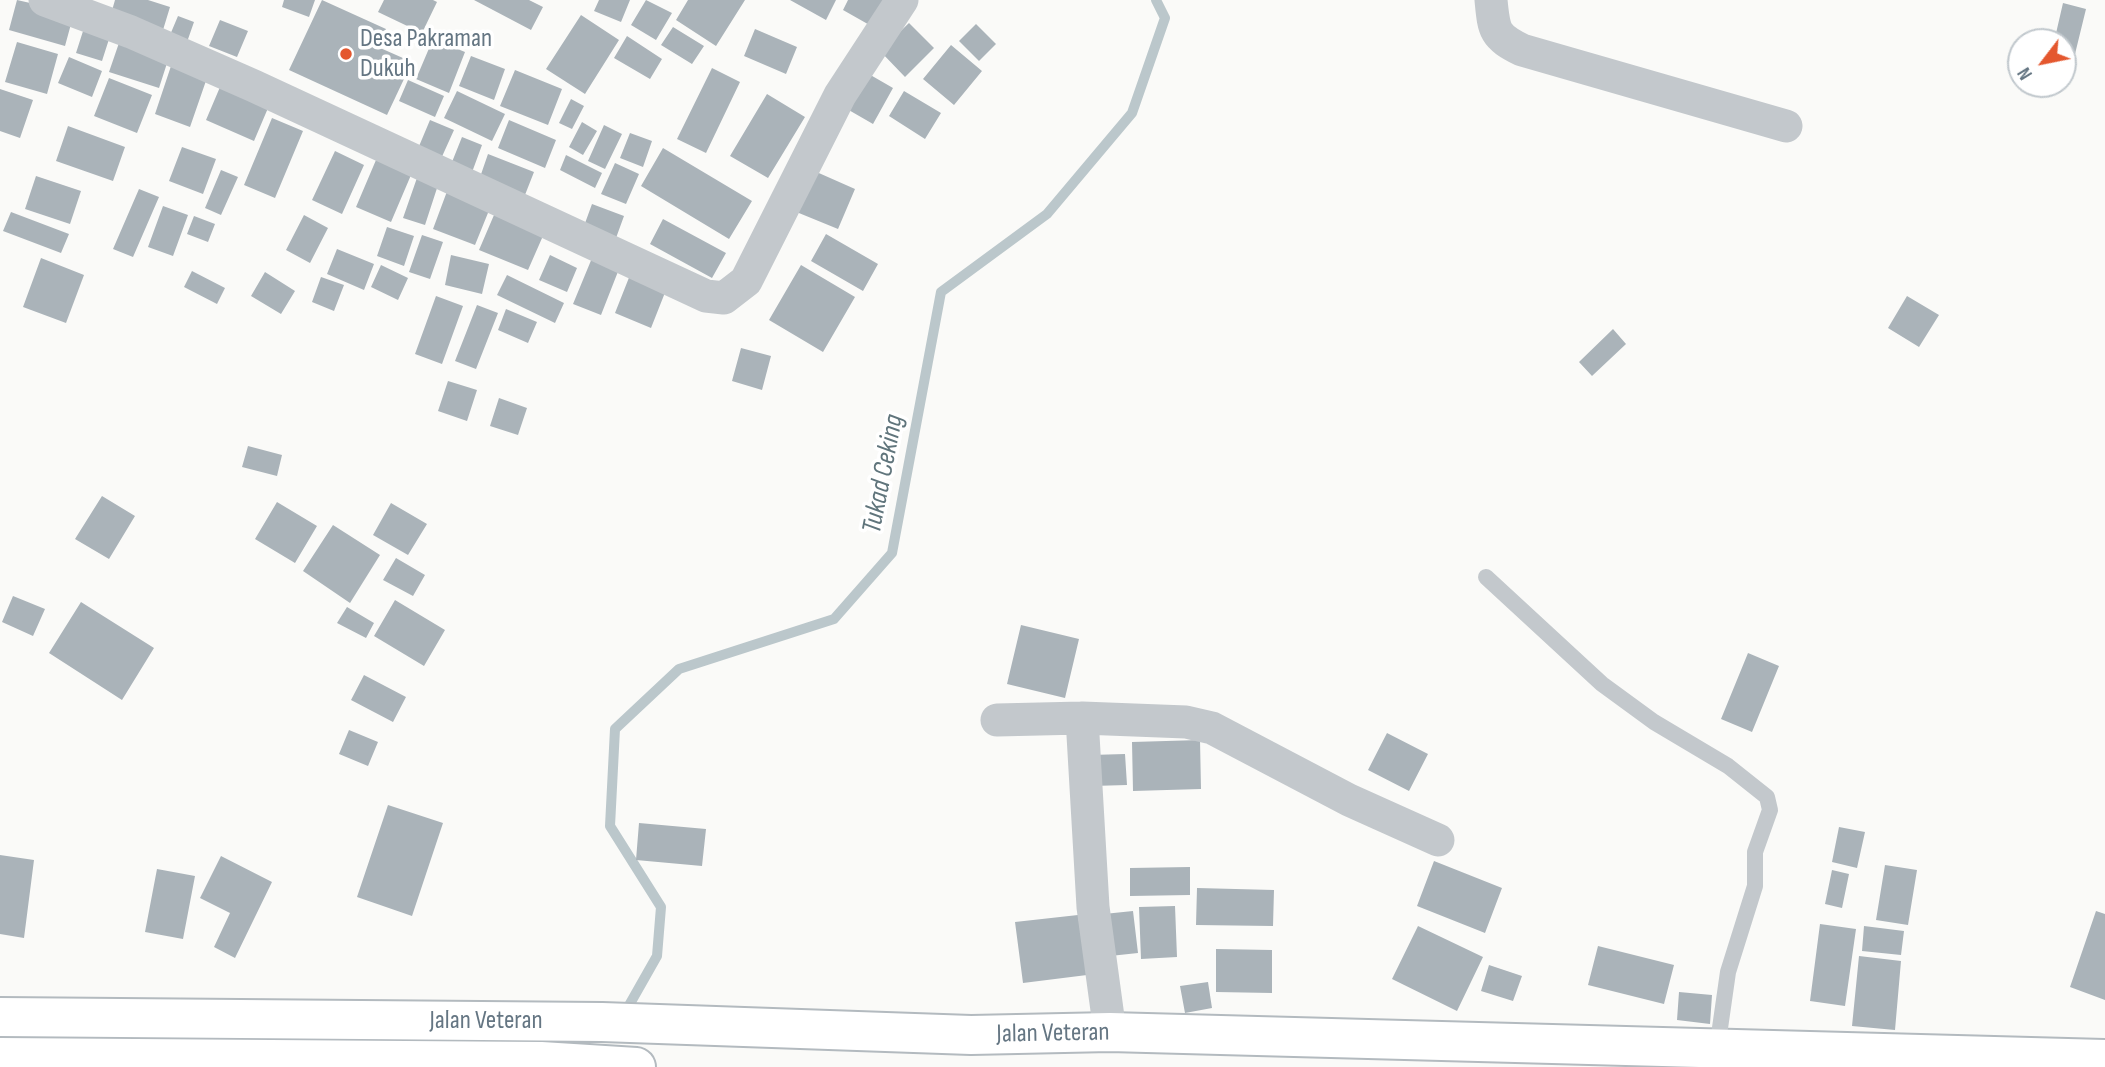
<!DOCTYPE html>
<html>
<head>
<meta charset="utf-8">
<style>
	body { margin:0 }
	#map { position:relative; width:2105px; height:1067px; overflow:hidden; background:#fafaf8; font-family:"Sofia Sans Condensed",sans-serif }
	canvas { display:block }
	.north { position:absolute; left:2007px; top:28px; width:70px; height:70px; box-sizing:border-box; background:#fff; border:2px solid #c1c8cd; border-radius:50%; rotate:238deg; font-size:19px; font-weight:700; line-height:28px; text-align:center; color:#657683 }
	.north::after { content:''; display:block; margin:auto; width:24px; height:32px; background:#e4572e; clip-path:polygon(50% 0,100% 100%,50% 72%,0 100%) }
</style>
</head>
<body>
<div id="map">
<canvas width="2105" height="1067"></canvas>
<div class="north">N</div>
</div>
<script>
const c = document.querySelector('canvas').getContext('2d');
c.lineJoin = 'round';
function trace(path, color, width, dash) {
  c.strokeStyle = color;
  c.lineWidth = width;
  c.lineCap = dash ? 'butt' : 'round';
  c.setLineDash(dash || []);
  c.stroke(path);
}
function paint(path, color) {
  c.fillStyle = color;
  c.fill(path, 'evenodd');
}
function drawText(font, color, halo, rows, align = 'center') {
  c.font = font + ' "Sofia Sans Condensed",sans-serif';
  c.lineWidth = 7;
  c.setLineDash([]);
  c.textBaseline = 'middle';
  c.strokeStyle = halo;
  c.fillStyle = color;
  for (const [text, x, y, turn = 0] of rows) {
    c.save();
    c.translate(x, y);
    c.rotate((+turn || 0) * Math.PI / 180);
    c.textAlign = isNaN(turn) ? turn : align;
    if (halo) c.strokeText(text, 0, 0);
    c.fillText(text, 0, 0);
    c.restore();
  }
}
const stream = new Path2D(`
	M623,1016L657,956L661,907L610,826L615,729L679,669L834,619L892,553L941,292L1047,214L1132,113L1165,18L1156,0`);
const building = new Path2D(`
	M17,0L74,13L65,46L9,30Z
	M115,0H148L170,7L163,30L111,14Z
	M284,0H315L309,17L282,7Z
	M322,0L386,29L378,47L412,62L387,115L289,70Z
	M384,0H433L437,2L422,33L378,12Z
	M474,0H529L543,7L531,30Z
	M599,0H630L621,22L594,11Z
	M646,0L672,13L656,40L631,25Z
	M688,0H745L716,46L676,20Z
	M790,0H836L826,20Z
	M848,0H887L873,27L843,10Z
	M2063,3L2086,9L2075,54L2063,51V42H2054Z
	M581,15L619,40L585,94L546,69Z
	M178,16L194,22L187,42L170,35Z
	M220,20L248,31L237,57L209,46Z
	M909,23L934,48L905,77L880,51Z
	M976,24L996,44L979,61L959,41Z
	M673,27L704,46L692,64L661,45Z
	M84,28L110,36L102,61L76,53Z
	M755,29L797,47L786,74L744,56Z
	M627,36L662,59L650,79L614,58Z
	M433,39L465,52L449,93L416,79Z
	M120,40L169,57L159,88L109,72Z
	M17,42L58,54L47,94L5,82Z
	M951,45L982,71L954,105L923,79Z
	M471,56L505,69L494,100L459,86Z
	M69,57L102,71L92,97L58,83Z
	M172,63L208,75L190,127L155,114Z
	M712,68L740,82L706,153L677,139Z
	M515,70L562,89L548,125L500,106Z
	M867,73L893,88L873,124L847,109Z
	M109,78L152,95L137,133L94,116Z
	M223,80L271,101L254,141L206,120Z
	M408,80L444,96L435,117L399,101Z
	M0,89L33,100L20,138L0,131Z
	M457,91L505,114L492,141L444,118Z
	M904,91L941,113L925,139L889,116Z
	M767,94L805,117L768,178L730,156Z
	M571,99L584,106L572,129L559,123Z
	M272,118L303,131L275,198L244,185Z
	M430,120L454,130L440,161L417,151Z
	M509,120L556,140L545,168L498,148Z
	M582,122L597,131L583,155L569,147Z
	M604,125L622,134L605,169L588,161Z
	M68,126L125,147L113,181L56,161Z
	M630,133L652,141L643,167L620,158Z
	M462,137L482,145L471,175L450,167Z
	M182,147L216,159L203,194L169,181Z
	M663,148L752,201L729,239L641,186Z
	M335,151L364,165L342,214L312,200Z
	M488,154L534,172L523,200L478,183Z
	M566,155L602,173L595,188L560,170Z
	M376,160L411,175L391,222L356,207Z
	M615,163L639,174L626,204L601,194Z
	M221,170L238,177L221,215L205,208Z
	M812,170L855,189L838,229L794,211Z
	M418,175L439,182L425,225L403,218Z
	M36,176L81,191L70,224L25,209Z
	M449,186L492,203L475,245L433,229Z
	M139,189L159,197L133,257L113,249Z
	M592,204L624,216L616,238L584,226Z
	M163,206L188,215L173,256L148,247Z
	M497,208L546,229L528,270L479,250Z
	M11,212L69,234L61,253L3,231Z
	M304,215L328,228L310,263L286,250Z
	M194,216L215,224L208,242L187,234Z
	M663,219L726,253L712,278L650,244Z
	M387,227L414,236L404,266L377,256Z
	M826,234L878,264L863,291L811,261Z
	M422,235L443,242L430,279L409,272Z
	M337,249L374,264L364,290L327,274Z
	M451,255L489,264L482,294L445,285Z
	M550,255L577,268L567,292L539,280Z
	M41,258L84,275L66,323L23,307Z
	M592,258L619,269L601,315L573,304Z
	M381,265L408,278L398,300L371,287Z
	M801,265L855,297L823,352L769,320Z
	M632,270L668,285L651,328L615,313Z
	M192,271L225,288L217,304L184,287Z
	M265,272L295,291L281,314L251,296Z
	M507,275L564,303L555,323L497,295Z
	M321,277L344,285L334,311L312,302Z
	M436,296L463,306L442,364L415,354Z
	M1907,296L1939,315L1919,347L1888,328Z
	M477,305L498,313L476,369L455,361Z
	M506,309L537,322L528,343L498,330Z
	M1613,329L1626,344L1592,376L1579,362Z
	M741,348L771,356L762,390L732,381Z
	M448,381L477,390L467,421L438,411Z
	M499,398L527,408L518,435L490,426Z
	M248,446L282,455L277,476L242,467Z
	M102,496L135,516L109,559L75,539Z
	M277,502L317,526L295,563L255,539Z
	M391,503L427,524L408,555L373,535Z
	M333,525L380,555L350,603L303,571Z
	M396,558L425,575L413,596L383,580Z
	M13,596L45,609L33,636L2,622Z
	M395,600L445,630L424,666L374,636Z
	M81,602L154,648L122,700L49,653Z
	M347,607L374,623L366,638L337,623Z
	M1021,625L1079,639L1065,698L1007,684Z
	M1748,653L1779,666L1752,732L1721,719Z
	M364,675L406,697L393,722L351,700Z
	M349,730L378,742L368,766L339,754Z
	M1387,733L1428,754L1409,791L1368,770Z
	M1200,740L1201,789L1133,791L1132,742Z
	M1125,754L1127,785L1092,786L1091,755Z
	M388,805L443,823L412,916L357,897Z
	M639,823L706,829L702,866L636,860Z
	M1839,827L1865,832L1857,868L1832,862Z
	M0,855L34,860L24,938L0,934Z
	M221,856L272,882L235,958L214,947L230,913L200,898Z
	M1434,861L1502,888L1485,933L1417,906Z
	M1885,865L1917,870L1908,925L1876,920Z
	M1190,867V895L1130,896V868Z
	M157,869L195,876L183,939L145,932Z
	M1832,870L1849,874L1842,908L1825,904Z
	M1197,888L1274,890L1273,926L1196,925Z
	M1175,906L1177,957L1141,959L1139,907Z
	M1133,911L1138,953L1110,956L1104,914Z
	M2096,911L2105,914V1000L2070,987Z
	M1078,915L1087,975L1023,983L1015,922Z
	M1820,924L1856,929L1845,1006L1810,1001Z
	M1418,926L1483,957L1457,1011L1392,979Z
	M1864,926L1904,931L1901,955L1862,951Z
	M1598,946L1674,965L1664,1004L1588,985Z
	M1216,949L1272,950V993L1216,992Z
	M1859,956L1901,961L1895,1030L1852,1026Z
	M1489,965L1522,976L1513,1001L1481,991Z
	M1208,982L1212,1008L1185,1013L1180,986Z
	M1679,992L1712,995L1710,1024L1677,1020Z`);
const service = new Path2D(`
	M1486,577L1602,684L1654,722L1728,766L1767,797L1770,810L1755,852V886L1728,972L1717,1049`);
const minor = new Path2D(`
	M45,0L131,32L254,86L706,296L724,298L746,281L840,95L902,0
	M1491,0C1494,31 1494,36 1522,50L1786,126
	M997,720L1082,718
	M1110,1032L1093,907L1082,718L1186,722L1212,728L1349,800L1438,840`);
const secondary = new Path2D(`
	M0,1017L602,1022L971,1035L1110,1032L2105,1059
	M0,1057L541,1061L636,1067`);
const markers = [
	[346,54,7,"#e4572e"]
];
const poiNames = [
	["Desa Pakraman",360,39],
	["Dukuh",360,69]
];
const streetNames = [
	["Jalan Veteran",486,1021],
	["Jalan Veteran",1053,1034,-1]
];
const waterNames = [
	["Tukad Ceking",884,474,-79]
];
trace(stream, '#bbc7cb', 10);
paint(building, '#aab3b9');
trace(secondary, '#b3babf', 42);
trace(service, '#c3c8cc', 16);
trace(minor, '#c3c8cc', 33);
trace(secondary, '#fff', 38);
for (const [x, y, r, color] of markers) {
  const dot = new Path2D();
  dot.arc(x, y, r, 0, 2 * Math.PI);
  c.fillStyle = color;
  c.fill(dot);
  trace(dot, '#fff', 2.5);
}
drawText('26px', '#657683', '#fff', poiNames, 'left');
drawText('26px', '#657683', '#fff', streetNames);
drawText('italic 28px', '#60757c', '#fff', waterNames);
</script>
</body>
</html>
